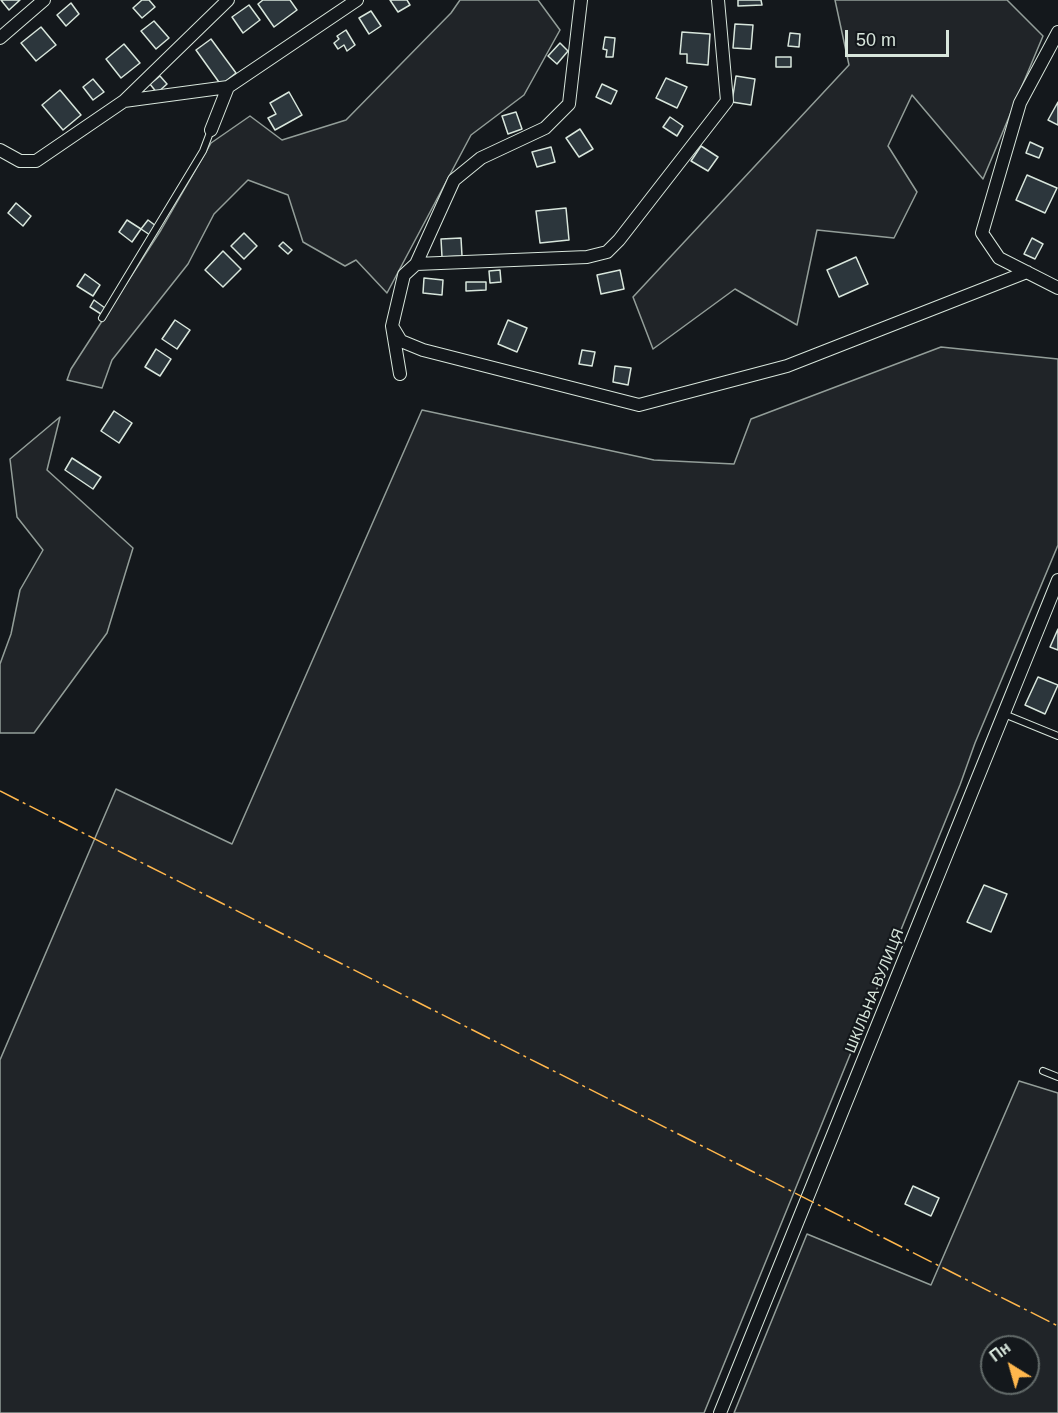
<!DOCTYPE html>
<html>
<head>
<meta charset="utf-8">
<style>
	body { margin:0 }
	#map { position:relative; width:1058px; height:1413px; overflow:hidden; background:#14181c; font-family:Helvetica,sans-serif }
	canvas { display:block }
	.north { position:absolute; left:980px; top:1335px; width:60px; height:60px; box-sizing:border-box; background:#14181c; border:2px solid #626a69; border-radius:50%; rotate:323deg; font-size:16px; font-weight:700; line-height:24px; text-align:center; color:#d8e6dc }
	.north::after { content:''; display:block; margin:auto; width:21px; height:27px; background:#ffb74d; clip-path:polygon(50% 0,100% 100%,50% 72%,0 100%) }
	.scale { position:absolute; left:845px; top:30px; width:104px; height:27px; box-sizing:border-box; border:3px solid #d8e6dc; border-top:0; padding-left:8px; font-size:18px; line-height:21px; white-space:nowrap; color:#d8e6dc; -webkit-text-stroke:4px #14181c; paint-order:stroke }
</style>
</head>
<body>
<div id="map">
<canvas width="1058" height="1413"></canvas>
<div class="north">Пн</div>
<div class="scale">50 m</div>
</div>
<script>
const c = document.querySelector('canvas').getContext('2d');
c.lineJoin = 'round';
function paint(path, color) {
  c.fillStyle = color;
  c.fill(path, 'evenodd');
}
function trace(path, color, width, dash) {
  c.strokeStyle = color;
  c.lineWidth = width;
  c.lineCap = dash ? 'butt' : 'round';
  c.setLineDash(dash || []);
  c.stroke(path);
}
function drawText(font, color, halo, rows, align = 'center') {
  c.font = font + ' Helvetica,sans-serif';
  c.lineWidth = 4.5;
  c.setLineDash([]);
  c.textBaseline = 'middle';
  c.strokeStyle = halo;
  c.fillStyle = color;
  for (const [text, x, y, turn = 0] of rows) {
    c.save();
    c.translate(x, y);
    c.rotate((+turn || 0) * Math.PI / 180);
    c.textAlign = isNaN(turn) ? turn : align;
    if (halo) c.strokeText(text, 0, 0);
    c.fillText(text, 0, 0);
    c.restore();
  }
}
const green = new Path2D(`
	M460,0H538L560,30L524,95L471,135L387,293L356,260L345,266L303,242L288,195L248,180L214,214L188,264L112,360L102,388L67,380L71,369L161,230L211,143L250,116L282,140L346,120L451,13Z
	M835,0H1007L1043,36L983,179L912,95L888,146L917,192L894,238L817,230L797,325L735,289L653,349L633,297L849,65Z
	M941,347L1058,359V545L975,743L960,785L704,1413H0V1060L116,789L232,844L422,410L654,460L734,464L751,419Z
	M60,417L47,470L133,548L107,633L34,733H0V664L11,634L20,590L43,550L17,517L10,459Z
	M1019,1081L1058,1093V1413H734L807,1234L931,1285ZM992,1347H1028V1383H992Z`);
const building = new Path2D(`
	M1,0H20L9,10Z
	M142,0H149L155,7L142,18L133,8Z
	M263,0H290L297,10L274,27L258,4Z
	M390,0H407L410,5L398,12Z
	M738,0H761L762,5L738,6Z
	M71,3L79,14L66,26L57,15Z
	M249,5L260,20L243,33L232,17Z
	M371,11L381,26L369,34L359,18Z
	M154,21L169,38L156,49L141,31Z
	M735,24L753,25L751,49L733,48Z
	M41,27L56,45L36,61L21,43Z
	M346,30L355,45L347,51L344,45L338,49L334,43L339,39L337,36Z
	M682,32L710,34L708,65L687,63V54H680Z
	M790,33L800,34L799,47L788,46Z
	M605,37L615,38L613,57H606L607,50L603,49Z
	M211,39L236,73L221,85L196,50Z
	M560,43L568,51L557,64L548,56Z
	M124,44L140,63L121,78L106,59Z
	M776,57H791V67H776Z
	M160,76L167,84L157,93L150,84Z
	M736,76L755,79L751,105L732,102Z
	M666,78L687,87L677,108L656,98Z
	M93,79L104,92L93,100L83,87Z
	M602,84L617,91L611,104L596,97Z
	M60,90L81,115L63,130L42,105Z
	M289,92L302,115L275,130L268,118L276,114L270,103Z
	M1058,102V125L1048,120Z
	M516,112L522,129L508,134L502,116Z
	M670,117L683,126L677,136L663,127Z
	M580,129L593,149L579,157L566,138Z
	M1030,142L1043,148L1039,158L1026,153Z
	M701,146L718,157L708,171L691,161Z
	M551,147L555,162L537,167L532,152Z
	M1027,175L1057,188L1045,213L1016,200Z
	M16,203L31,216L23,226L8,213Z
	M566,208L569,240L540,243L536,211Z
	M127,220L141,229L132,242L119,232Z
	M148,220L156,226L150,235L141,229Z
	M244,233L257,246L244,259L231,246Z
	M461,238L462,256L442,257L441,239Z
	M1032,238L1043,244L1035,259L1024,254Z
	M283,242L292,250L288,254L279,246Z
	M223,251L241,269L223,287L205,270Z
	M856,257L868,284L839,297L827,270Z
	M500,270L501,282L490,283L489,271Z
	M620,270L624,289L601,294L597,275Z
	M85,274L100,285L93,296L77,286Z
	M424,278L443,280L442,295L423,293Z
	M466,282H486V290L466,291Z
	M94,300L105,308L101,314L90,307Z
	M175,320L190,330L177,349L162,339Z
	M508,320L527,328L517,352L498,344Z
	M156,349L171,359L160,376L145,367Z
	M582,350L595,352L592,366L579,364Z
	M615,366L631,368L628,385L613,382Z
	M114,411L132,423L119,443L101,431Z
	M72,458L101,477L93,489L65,470Z
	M1058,629V650L1050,647Z
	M1038,677L1058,685L1045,714L1025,705Z
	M984,885L1007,894L991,932L967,922Z
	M913,1186L939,1198L931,1216L905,1204Z`);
const lane = new Path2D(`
	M102,318L203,151L211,130
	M1004,714L1058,736
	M1043,1071L1058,1077`);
const street = new Path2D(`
	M1058,32L1020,103L982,233L999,258L1058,288
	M0,38L44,0
	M228,87L357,0
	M124,101L228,0
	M0,150L20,161H36L124,101L228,87L211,130
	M416,264L454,180L481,158L545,128L569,104L581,0
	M392,326L401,341L423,350L639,405L787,366L1027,272
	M400,374L392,326L404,275L416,264L587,257L607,252L619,240L727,101L718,0
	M720,1413L1058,580`);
const power = new Path2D(`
	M0,791L1058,1326`);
const streetNames = [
	["ШКІЛЬНА ВУЛИЦЯ",875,991,-68]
];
paint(green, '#202428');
trace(green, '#939e99', 1.5);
paint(building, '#2c363c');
trace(building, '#d8e6dc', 1.5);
trace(lane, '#d8e6dc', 8);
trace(street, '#d8e6dc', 14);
trace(lane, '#14181c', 6);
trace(street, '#14181c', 12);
trace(power, '#ffb74d', 1.5, [21, 4.5, 3, 4.5]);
drawText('15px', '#d8e6dc', '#14181c', streetNames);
</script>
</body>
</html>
